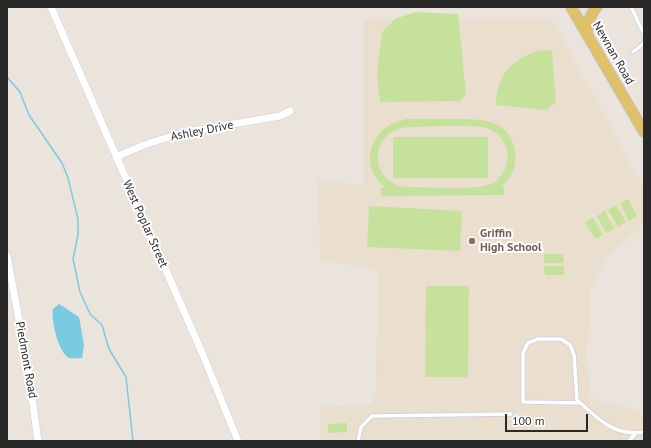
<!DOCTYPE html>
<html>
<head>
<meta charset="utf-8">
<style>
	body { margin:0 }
	#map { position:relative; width:651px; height:448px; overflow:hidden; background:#eae4dc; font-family:"PT Sans",sans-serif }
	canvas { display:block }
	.frame { position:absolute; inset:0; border:8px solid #292929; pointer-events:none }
	.scale { position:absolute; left:505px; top:414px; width:83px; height:18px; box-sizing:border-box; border:2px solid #292929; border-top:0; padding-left:5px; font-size:12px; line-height:14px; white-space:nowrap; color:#292929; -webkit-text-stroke:3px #fff; paint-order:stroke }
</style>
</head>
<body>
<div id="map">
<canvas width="651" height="448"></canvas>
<div class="frame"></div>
<div class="scale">100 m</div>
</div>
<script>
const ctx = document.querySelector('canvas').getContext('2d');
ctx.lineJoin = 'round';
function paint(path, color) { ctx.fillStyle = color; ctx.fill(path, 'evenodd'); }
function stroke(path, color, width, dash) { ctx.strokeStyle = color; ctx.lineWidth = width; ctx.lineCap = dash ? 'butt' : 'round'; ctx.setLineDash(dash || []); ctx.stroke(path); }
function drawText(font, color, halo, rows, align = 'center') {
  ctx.font = font + ' "PT Sans",sans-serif'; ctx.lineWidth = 4; ctx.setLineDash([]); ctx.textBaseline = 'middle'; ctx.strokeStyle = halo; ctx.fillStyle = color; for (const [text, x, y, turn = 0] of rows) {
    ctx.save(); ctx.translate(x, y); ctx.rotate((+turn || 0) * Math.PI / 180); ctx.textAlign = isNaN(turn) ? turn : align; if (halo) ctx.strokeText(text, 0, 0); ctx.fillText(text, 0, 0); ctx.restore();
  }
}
paint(new Path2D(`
	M 364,19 L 552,19 L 644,188 L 644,226 L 607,256 L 591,289 L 587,355 L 591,398 L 644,412 L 644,441 L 320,441 L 320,407 L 370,404 L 376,394 L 378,270 L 320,260 L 318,180 L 364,185 Z`), '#eadfce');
paint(new Path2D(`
	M 415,12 L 458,14 L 466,94 L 460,101 L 380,102 L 377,73 L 382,32 L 395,19 Z
	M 539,50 L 552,51 L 556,102 L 547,110 L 496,105 C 497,74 511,60 539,50 Z
	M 407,119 C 421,119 436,119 450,119 C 477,119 510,117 515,151 C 517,165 512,178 501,187 L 504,187 L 504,195 L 381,196 L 381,188 L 385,187 C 356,164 372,124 407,119 ZM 407,127 C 425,127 475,123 489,129 C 499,133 506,142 507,152 C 510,165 502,179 490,184 C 476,191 426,187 408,187 C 368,184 368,131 407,127 Z
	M 393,137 L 488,137 L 488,178 L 393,178 Z
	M 628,199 L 637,216 L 629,221 L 620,204 Z
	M 616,205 L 626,222 L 618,227 L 608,210 Z
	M 369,206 L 462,211 L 460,251 L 367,247 Z
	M 605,211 L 614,229 L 606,233 L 597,216 Z
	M 593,218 L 603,235 L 595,239 L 585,222 Z
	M 544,254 L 563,254 L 564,263 L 544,263 Z
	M 544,266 L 564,266 L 564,275 L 545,275 Z
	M 426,286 L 469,286 L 468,377 L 425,377 Z
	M 347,423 L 347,432 L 328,433 L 328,424 Z`), '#c6e19b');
paint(new Path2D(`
	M 59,304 L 79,317 L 84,345 L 82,358 C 78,358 73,359 69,358 C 58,352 51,320 53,309 Z`), '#7acae1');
stroke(new Path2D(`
	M 7,77 L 20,92 L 29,115 L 62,163 L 68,178 L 78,219 L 78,235 L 73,259 L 80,292 L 90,314 L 102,325 L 109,349 L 126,377 L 133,441`), '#7acae1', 1.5);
const service = new Path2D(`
	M 631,7 L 644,34
	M 633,52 L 644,43
	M 581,403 L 523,402 L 523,353 L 528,343 L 538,339 L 561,339 L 570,345 L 574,355 L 577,400 C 598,418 613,437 644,432
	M 358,441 L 361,427 L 372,416 L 511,414
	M 629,441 L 636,433`);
const minor = new Path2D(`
	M 51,7 L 203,355 L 238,441
	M 116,157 L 144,145 L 181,133 L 280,116 L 290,111
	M 7,256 L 27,362 L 38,441`);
const primary = new Path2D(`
	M 571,7 L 644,132
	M 587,35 C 588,24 589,15 597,7`);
stroke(service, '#cbced9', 5);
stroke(minor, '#cbced9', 8);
stroke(primary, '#c3c3c3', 12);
stroke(service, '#fff', 3.5);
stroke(minor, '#fff', 7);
stroke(primary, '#e1c06a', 10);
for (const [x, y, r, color] of [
	[472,241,4,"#8d6e63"]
]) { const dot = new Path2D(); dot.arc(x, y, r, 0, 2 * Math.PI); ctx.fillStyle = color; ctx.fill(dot); stroke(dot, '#fff', 1.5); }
drawText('12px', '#292929', '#fff', [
	["Newnan Road",613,53,60],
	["Ashley Drive",202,131,-11],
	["West Poplar Street",145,224,66],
	["Piedmont Road",26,360,80]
]);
drawText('bold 12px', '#785e54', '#fff', [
	["Griffin",480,234],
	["High School",480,248]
], 'left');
</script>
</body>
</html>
